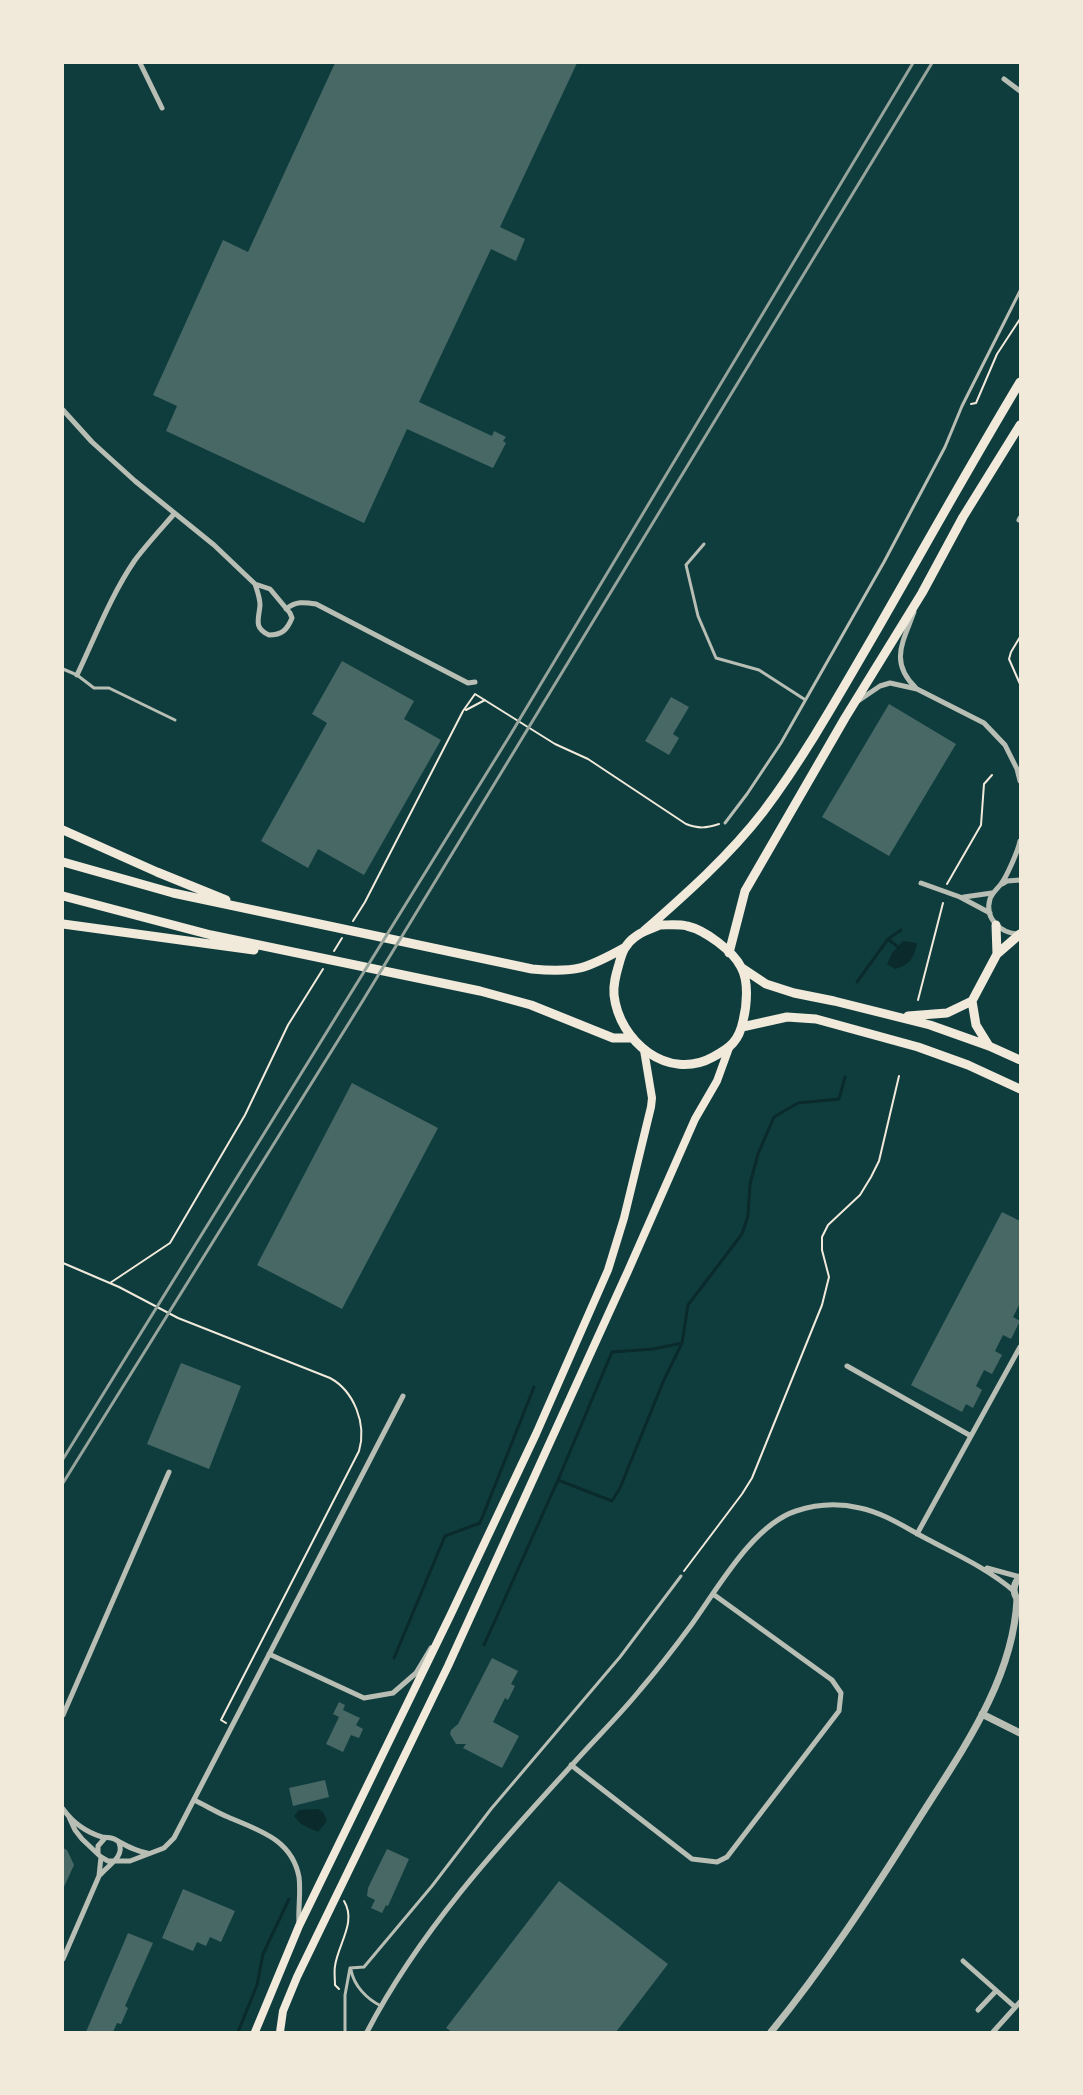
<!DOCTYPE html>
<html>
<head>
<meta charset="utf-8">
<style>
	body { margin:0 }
	#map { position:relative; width:1083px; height:2095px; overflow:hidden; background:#0f3d3e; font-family:"Playfair Display",serif }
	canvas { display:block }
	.frame { position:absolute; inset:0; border:64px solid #f1e9da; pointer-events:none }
</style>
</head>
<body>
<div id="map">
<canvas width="1083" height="2095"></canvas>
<div class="frame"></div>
</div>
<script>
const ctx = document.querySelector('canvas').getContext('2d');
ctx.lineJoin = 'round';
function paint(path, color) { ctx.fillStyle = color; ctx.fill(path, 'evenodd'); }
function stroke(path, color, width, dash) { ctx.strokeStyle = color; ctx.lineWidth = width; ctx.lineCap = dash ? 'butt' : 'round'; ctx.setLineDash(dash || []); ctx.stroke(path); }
paint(new Path2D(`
	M 903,941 L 917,943 C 914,958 910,965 895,969 L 887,964 L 892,953 Z
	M 318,1809 L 323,1812 L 327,1821 L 318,1832 L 301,1824 L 294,1816 L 299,1810 Z`), '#0a2a2b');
stroke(new Path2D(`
	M 888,939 L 898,947
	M 857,982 L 888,939 L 901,930
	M 558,1480 L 612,1501 L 620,1488 L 663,1382 L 682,1343 L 688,1305 L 742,1234 L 748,1216 L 750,1184 L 758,1154 L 774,1117 L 798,1103 L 839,1099 L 845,1077
	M 484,1645 L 558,1480 L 612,1352 L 653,1349 L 682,1343
	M 394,1658 L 445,1536 L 480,1523 L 534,1387
	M 238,2032 L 257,1985 L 263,1954 L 289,1899`), '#0a2a2b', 3);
paint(new Path2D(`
	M 335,63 L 577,63 L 500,227 L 525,239 L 516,261 L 491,249 L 419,402 L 492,436 L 494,431 L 506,437 L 503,441 L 506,443 L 493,468 L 407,429 L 364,523 L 166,431 L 177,406 L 153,395 L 223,240 L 248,252 Z
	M 342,661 L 414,701 L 404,719 L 441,740 L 364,875 L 318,849 L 308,868 L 261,841 L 327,723 L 312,714 Z
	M 671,697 L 689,707 L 673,734 L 679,738 L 669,755 L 645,741 Z
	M 889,704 L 956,744 L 889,856 L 822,817 Z
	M 352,1083 L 438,1128 L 342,1309 L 257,1265 Z
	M 1002,1212 L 1020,1221 L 1020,1303 L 1013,1317 L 1020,1321 L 1011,1339 L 1003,1335 L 995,1351 L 1002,1355 L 992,1374 L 984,1370 L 976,1386 L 982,1390 L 973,1408 L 966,1404 L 962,1412 L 911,1385 Z
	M 181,1363 L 241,1386 L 209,1469 L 147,1444 Z
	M 492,1658 L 518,1671 L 511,1684 L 515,1686 L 508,1700 L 505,1698 L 493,1722 L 519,1736 L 502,1768 L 463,1748 L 466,1744 L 456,1744 L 450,1734 L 451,1730 L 458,1724 Z
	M 339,1702 L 345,1705 L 343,1710 L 360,1718 L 356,1725 L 363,1729 L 359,1738 L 351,1735 L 343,1752 L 326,1744 L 339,1717 L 333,1714 Z
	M 325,1780 L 329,1797 L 293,1806 L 289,1788 Z
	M 63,1848 L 67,1850 L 74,1865 L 63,1889 Z
	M 387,1849 L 409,1859 L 388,1906 L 386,1905 L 382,1913 L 371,1908 L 375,1900 L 367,1896 L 368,1888 Z
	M 559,1881 L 668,1964 L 616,2032 L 452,2032 L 446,2028 Z
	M 183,1889 L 235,1911 L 221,1942 L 210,1937 L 206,1946 L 197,1942 L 193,1951 L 162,1938 Z
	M 128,1933 L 153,1943 L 125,2006 L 128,2008 L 121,2024 L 117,2023 L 113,2032 L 86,2032 Z`), '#486865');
stroke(new Path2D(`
	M 971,404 L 976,403 L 997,354 L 1020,319
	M 1020,637 L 1011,652 L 1009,659 L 1020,684
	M 466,710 L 485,700
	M 947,884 L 981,825 L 984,784 L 992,775
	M 353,921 L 365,902 L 463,711 L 475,694 L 555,744 L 588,759 L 686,824 C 699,829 706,828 719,824
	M 334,951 L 342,938
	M 918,1000 L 943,903
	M 63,1263 L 119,1287 L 178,1318 L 330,1378 C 354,1391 367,1424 359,1451 L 221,1720 L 226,1723
	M 110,1283 L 170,1243 L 245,1115 L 288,1025 L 323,969
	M 684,1571 L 742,1494 L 752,1478 L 822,1305 L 829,1277 L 822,1250 L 822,1237 L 828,1225 L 860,1195 L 871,1177 L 879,1161 L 899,1076
	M 339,1989 L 335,1985 C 335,1979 334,1972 335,1966 C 338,1944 357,1922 344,1901`), '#f1e9da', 2);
stroke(new Path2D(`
	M 704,544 L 686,565 L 698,616 L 716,658 L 759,670 L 804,699
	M 63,669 L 77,675 L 94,688 L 109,688 L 175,720
	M 725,823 L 747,794 L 781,743 L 884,562 L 945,447 L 962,406 L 1020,291
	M 350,1968 L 364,1967 L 432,1886 L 491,1809 L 620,1657 L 681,1576
	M 351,1970 C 354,1986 367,1999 381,2006
	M 345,2032 L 345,1995 L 350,1968`), '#b8beb3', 3);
stroke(new Path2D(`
	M 140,63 L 162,108
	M 1004,79 L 1020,91
	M 63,410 L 92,442 L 135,481 L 214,545 L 255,584 L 270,589 L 290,613 L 292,618 C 287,630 282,635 269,635 C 253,628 259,619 260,605 C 260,598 257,590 255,584
	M 1019,520 L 1020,518
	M 286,609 C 296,601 304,602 316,604 L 468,683 L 475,682
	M 914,612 C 903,642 889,662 916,688
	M 77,675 C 95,637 111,595 135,560 C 147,544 161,529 174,514
	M 858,701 L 880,686 L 890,683 L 917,689 L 984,723 L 1005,745 L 1017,769 L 1020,781
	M 921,883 L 960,897 L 990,913
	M 1002,884 L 1007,881 L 1020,880
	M 964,897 L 992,893
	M 1018,934 C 1001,933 984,919 990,899 C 992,893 997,889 1001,884 C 1007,876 1018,851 1020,841
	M 847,1366 L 971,1436
	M 917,1534 L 1020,1347
	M 987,1568 L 1020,1577
	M 269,1654 L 364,1698 L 393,1693 L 416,1673 L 431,1648
	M 63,1715 L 169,1472
	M 571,1765 L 692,1859 L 717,1862 L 727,1857 L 839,1711 L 841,1693 L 832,1680 L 713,1594
	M 194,1800 C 205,1805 216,1812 228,1817 C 258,1830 292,1839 299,1877 C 301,1892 298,1909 299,1924
	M 63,1809 C 73,1823 86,1832 102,1837 C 107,1838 112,1837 116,1840 C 127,1846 135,1851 147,1853
	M 69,1817 L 75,1830 L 82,1839 L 101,1857 L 108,1861 L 130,1861 L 164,1848 L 174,1838 L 403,1396
	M 98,1854 L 98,1846 L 105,1838
	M 100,1875 C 108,1865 125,1857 119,1843
	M 63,1959 L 99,1876 L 101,1857
	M 963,1961 L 1015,2007
	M 978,2010 L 996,1991
	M 367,2032 C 419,1932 496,1848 572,1765 C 594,1740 619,1716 640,1690 C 658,1669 675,1647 692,1624 C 718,1588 753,1525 796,1511 C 817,1504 839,1503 860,1508 C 884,1513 906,1528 927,1539 C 957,1555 987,1568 1014,1591
	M 993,2032 L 1020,2002`), '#b8beb3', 5);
stroke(new Path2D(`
	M 1018,1600 C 1012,1592 1013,1584 1020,1577
	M 982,1714 L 1020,1733
	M 771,2032 C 824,1967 870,1897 915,1825 C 958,1756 1013,1683 1017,1599`), '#b8beb3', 7);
stroke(new Path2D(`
	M 255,2032 L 299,1926 L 451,1614 L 536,1434 L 608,1270 L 624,1218 L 651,1107 L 652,1098 L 644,1050
	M 280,2032 L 283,2011 L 297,1977 L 448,1666 L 628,1271 L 695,1119 L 717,1081 L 729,1048`), '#f1e9da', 8);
stroke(new Path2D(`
	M 63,830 L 157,872 L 226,900
	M 63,862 L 173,893 L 532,969 C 576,973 586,969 624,948
	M 63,896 L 211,935 L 480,991 L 531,1005 L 613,1038 L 633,1038
	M 63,924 L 254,950
	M 660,925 C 669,925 679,924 687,926 C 705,930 733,951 741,967 C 749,981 747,1005 743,1021 C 739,1041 730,1048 713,1057 C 668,1082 619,1041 614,995 C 613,984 616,974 619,964 C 622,953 625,944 635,937 C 642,931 651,929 660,925 Z
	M 996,925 L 997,954
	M 644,931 C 686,894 729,856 763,812 C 805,756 839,695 874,635 C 923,550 970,465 1020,382
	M 729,953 L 745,891 L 845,718 L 922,593 L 963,517 L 1020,425
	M 742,968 L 766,984 L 794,993 L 834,1001 L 930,1025 L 989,1046 L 1020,1060
	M 908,1016 L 947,1013 L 972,1001
	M 742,1027 L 787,1017 L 816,1019 L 918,1047 L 968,1065 L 1020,1089
	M 989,1046 L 976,1025 L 972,1001 L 997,954 L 1020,934`), '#f1e9da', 9);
stroke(new Path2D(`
	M 63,1459 L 509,737 L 913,63
	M 63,1483 L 362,1002 L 932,63`), '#97a49c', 3);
</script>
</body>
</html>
